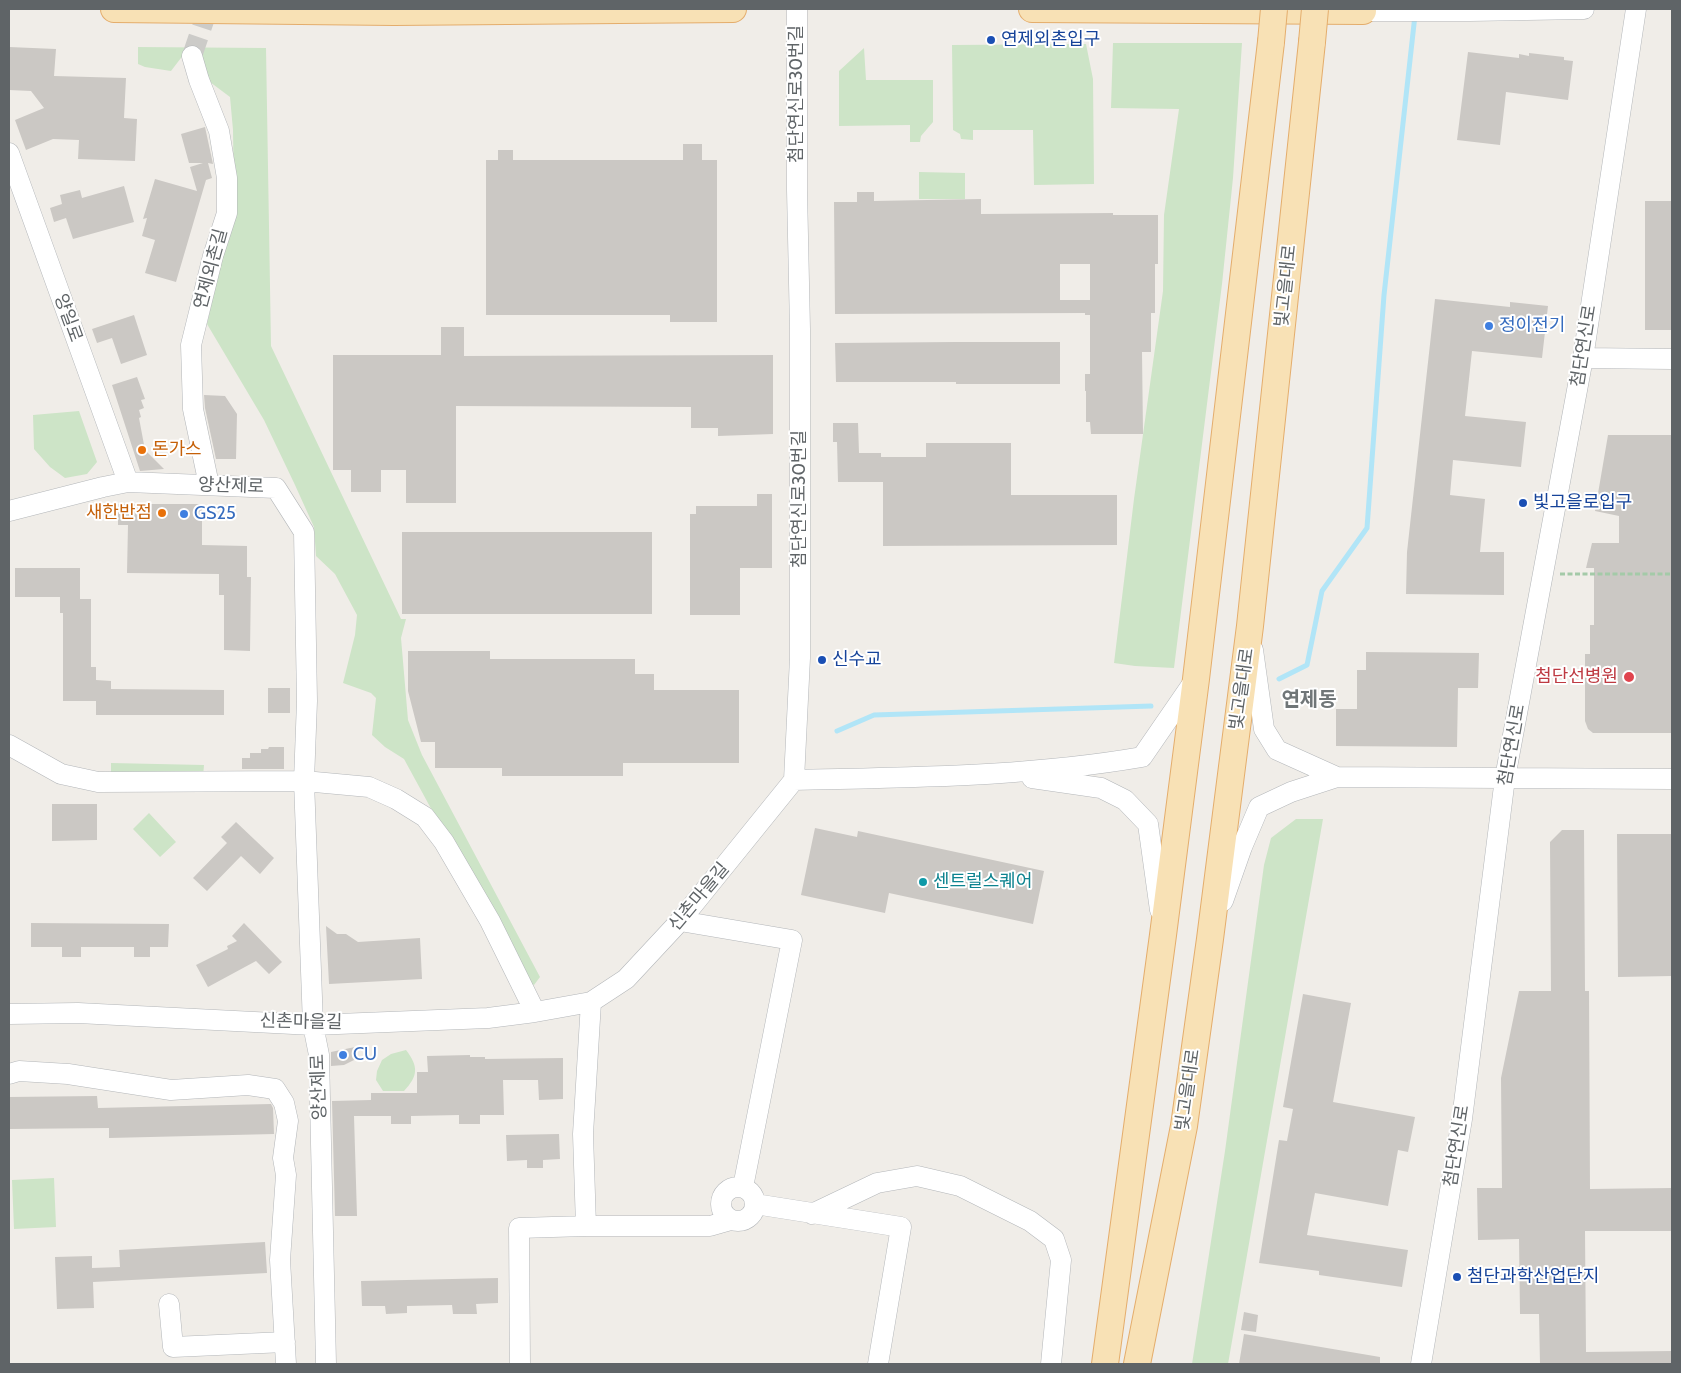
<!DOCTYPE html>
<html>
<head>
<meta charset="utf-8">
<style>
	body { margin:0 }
	#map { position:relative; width:1681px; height:1373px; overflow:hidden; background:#f0ede8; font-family:Cabin,sans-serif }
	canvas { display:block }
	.frame { position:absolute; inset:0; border:10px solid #5f6467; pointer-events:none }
</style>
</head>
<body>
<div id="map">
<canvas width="1681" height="1373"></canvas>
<div class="frame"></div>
</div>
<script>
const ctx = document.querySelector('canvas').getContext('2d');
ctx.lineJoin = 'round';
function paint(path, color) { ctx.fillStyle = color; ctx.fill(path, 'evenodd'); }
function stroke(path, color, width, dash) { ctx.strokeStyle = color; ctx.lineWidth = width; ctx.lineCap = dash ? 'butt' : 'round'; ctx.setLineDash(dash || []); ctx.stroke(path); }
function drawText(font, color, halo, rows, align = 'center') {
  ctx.font = font + ' Cabin,"Noto Sans KR",sans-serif'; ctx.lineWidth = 4; ctx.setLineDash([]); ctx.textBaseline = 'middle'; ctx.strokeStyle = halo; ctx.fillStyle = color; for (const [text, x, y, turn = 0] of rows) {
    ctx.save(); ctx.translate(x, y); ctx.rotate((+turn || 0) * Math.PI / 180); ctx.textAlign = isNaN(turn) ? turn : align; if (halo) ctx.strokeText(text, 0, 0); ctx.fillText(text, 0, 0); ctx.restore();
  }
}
paint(new Path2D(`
	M 1113,43 L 1242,43 L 1233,178 L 1222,284 L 1174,668 L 1135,666 L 1114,663 L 1134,499 L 1163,291 L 1164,215 L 1179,109 L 1111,108 Z
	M 1086,44 L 1093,79 L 1094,184 L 1034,185 L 1033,130 L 973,130 L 973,140 L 961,139 L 960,134 L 953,130 L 952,45 Z
	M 138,47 L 266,48 L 271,346 L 401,619 L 406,619 L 401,638 L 408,720 L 422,755 L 540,977 L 534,985 L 525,981 L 404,759 L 385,747 L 372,735 L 376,698 L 371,693 L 343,683 L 355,635 L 357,615 L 335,574 L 316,556 L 314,527 L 295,485 L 264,420 L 207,324 L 234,201 L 233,130 L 230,97 L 206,79 L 202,69 L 203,55 L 184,54 L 171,71 L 145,67 L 138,64 Z
	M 864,48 L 866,80 L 933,80 L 933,122 L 921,136 L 920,142 L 910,142 L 910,125 L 839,126 L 839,71 Z
	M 919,172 L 965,173 L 965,199 L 919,199 Z
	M 79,411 L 97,462 L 87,474 L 65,478 L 50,467 L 34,449 L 33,415 Z
	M 111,763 L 204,765 L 203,777 L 111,774 Z
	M 149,813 L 176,842 L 160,857 L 133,829 Z
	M 1296,819 L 1323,819 L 1228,1364 L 1192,1364 L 1225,1151 L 1264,865 L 1271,838 Z
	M 406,1050 C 419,1067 418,1076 404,1091 L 383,1091 L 376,1080 L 377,1071 L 382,1060 L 391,1054 Z
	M 54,1178 L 56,1227 L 14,1229 L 12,1180 Z`), '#cde4c7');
stroke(new Path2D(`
	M 1279,679 L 1307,665 L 1322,591 L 1367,528 L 1384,295 L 1415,15
	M 837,731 L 874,715 L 1151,706`), '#b1e5f7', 5);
paint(new Path2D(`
	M 9,47 L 56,49 L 54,76 L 126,78 L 124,118 L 137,119 L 135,161 L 78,159 L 79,140 L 53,139 L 26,150 L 15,120 L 44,108 L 31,91 L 9,90 Z
	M 1468,52 L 1519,58 L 1519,54 L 1529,56 L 1529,53 L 1564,57 L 1564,60 L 1573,61 L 1568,100 L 1506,92 L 1500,145 L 1457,140 Z
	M 205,127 L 213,164 L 208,163 L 212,178 L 206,180 L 176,282 L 145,273 L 155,240 L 142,236 L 147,218 L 143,219 L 155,179 L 197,191 L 190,167 L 203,163 L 189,163 L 181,134 Z
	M 683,144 L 702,144 L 702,160 L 717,160 L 717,322 L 670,322 L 670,315 L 486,315 L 486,160 L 498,160 L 498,150 L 513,150 L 513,160 L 683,160 Z
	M 124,186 L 134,222 L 73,239 L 66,218 L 54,222 L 50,208 L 62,204 L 60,195 L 80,190 L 82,198 Z
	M 857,192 L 874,192 L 874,201 L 981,199 L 981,214 L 1113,213 L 1113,215 L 1158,215 L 1158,264 L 1155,264 L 1155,313 L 1151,313 L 1151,352 L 1142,352 L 1143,434 L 1091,434 L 1090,422 L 1086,422 L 1086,391 L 1085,391 L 1085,374 L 1090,374 L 1090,315 L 1085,315 L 1085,313 L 835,314 L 834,202 L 857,202 ZM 1060,264 L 1090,264 L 1090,300 L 1060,300 Z
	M 1645,201 L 1672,201 L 1672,330 L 1645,330 Z
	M 1435,299 L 1510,307 L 1510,302 L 1548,306 L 1542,358 L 1472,351 L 1465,416 L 1526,422 L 1521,467 L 1453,460 L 1450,495 L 1485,499 L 1480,552 L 1504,552 L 1504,595 L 1406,594 L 1407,552 Z
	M 134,315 L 147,355 L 121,364 L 112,338 L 97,343 L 92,329 Z
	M 441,327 L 464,327 L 464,356 L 773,355 L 773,434 L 718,436 L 718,428 L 691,428 L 691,407 L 456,406 L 456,503 L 406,503 L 406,470 L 381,470 L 381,492 L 351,492 L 351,470 L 333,470 L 333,355 L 441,355 Z
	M 955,342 L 1060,342 L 1060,384 L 956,384 L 956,382 L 836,382 L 835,343 Z
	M 137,377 L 145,399 L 141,400 L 144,408 L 139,410 L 141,417 L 139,418 L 145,450 L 164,469 L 140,471 L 112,385 Z
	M 204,395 L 225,396 L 237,414 L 236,459 L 216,459 L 205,408 Z
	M 833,423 L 858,423 L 859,453 L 881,453 L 881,457 L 926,457 L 926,443 L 1011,443 L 1011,495 L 1117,495 L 1117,545 L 883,546 L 883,482 L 838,482 L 837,442 L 833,442 Z
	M 1608,435 L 1672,435 L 1672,733 L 1593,733 L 1588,729 L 1585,721 L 1585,654 L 1590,654 L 1590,625 L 1594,625 L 1594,568 L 1586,568 L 1592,543 L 1619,543 L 1619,516 L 1595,511 Z
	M 757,494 L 772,494 L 772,568 L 740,568 L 740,615 L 690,615 L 690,514 L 696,514 L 696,506 L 757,506 Z
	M 118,504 L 202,504 L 202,545 L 247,546 L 247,577 L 251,577 L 250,651 L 224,650 L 224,595 L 219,595 L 219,574 L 127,573 L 128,525 L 118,525 Z
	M 402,532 L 652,532 L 652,614 L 402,614 Z
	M 15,568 L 80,568 L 80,599 L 91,599 L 91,667 L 96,667 L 96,680 L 111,681 L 111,689 L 224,690 L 224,715 L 96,715 L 96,701 L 63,701 L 63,613 L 60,613 L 60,597 L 15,597 Z
	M 408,651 L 490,651 L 490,659 L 635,659 L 635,674 L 654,674 L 654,690 L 739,690 L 739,763 L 623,763 L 623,776 L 502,776 L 502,768 L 435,768 L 435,742 L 421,742 L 408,691 Z
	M 1366,652 L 1479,653 L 1478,688 L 1458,688 L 1457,747 L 1336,746 L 1336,709 L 1357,709 L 1357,670 L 1366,670 Z
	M 268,688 L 290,688 L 290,713 L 268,713 Z
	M 269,747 L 284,747 L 284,769 L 242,769 L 242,758 L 250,758 L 250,753 L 261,753 L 261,749 L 268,749 Z
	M 52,804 L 97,804 L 97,840 L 52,841 Z
	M 236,822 L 274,858 L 260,874 L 241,856 L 207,891 L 193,878 L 227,843 L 221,837 Z
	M 815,828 L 857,837 L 858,831 L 1044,871 L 1033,924 L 889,893 L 885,913 L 801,895 Z
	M 1562,830 L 1584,830 L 1585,991 L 1589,991 L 1590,1189 L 1672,1188 L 1672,1231 L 1585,1231 L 1586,1352 L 1672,1351 L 1672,1364 L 1540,1364 L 1539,1314 L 1520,1314 L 1519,1239 L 1478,1240 L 1477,1188 L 1502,1188 L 1501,1078 L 1519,991 L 1551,991 L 1550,842 Z
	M 1617,834 L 1672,834 L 1672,976 L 1618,977 Z
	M 31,923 L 169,924 L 168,947 L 150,947 L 150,957 L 134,957 L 134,947 L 81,947 L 81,957 L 62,957 L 62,947 L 31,947 Z
	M 244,923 L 282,962 L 269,974 L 256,961 L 208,987 L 196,965 L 228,949 L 227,946 L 237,941 L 232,936 Z
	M 326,926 L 337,934 L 346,934 L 358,942 L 420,938 L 422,979 L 329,984 Z
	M 1303,994 L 1351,1003 L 1333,1102 L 1415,1117 L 1408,1152 L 1398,1150 L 1388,1206 L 1315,1193 L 1307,1235 L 1408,1250 L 1402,1287 L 1319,1275 L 1319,1271 L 1259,1263 L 1279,1140 L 1287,1141 L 1293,1109 L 1283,1107 Z
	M 355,1047 L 356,1059 L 344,1065 L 331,1066 L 331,1052 Z
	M 470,1055 L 470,1057 L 485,1057 L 485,1059 L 563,1058 L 563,1099 L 539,1100 L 538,1080 L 503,1080 L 504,1115 L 480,1115 L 480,1124 L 459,1124 L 459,1115 L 411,1116 L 411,1124 L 391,1124 L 391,1116 L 354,1116 L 357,1216 L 335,1216 L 332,1101 L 371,1100 L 371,1093 L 417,1093 L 417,1072 L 428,1072 L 427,1056 Z
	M 97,1096 L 98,1108 L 271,1104 L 273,1108 L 274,1134 L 109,1138 L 109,1128 L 9,1129 L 9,1097 Z
	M 559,1134 L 560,1159 L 543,1160 L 543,1168 L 527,1168 L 527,1160 L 507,1161 L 506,1135 Z
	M 265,1242 L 267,1273 L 93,1282 L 94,1308 L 57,1309 L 55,1257 L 92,1256 L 92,1268 L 120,1267 L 119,1250 Z
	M 498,1278 L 498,1303 L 476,1304 L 477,1314 L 453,1314 L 452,1305 L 407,1306 L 407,1313 L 386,1314 L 385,1306 L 362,1306 L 361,1281 Z
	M 1244,1312 L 1258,1315 L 1256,1332 L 1241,1330 Z
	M 1244,1334 L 1380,1357 L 1380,1364 L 1239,1364 Z`), '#cbc8c4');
stroke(new Path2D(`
	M 192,56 L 208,9`), '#cccbc8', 20, [20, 10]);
const minor = new Path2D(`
	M 797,9 L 797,190 L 800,329 L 800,658 L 794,780 C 911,777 1026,777 1142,757 L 1195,680
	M 1363,11 L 1470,11 L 1584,9
	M 192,56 L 199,80 L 219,131 L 227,178 L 227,213 L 213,256 L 191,345 L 193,409 L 209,485
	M 9,153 L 128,482
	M 1583,358 L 1672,359
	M 9,511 L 103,487 L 128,482 L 276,488 L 304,532 L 307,701 L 304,781 L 313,1025 L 319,1055 L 326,1364
	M 1253,650 L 1264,729 L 1277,750 L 1337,777
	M 9,745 L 61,774 L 98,782 L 304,781 L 369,787 L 396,799 L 425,817 L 444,842 L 490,921 L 535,1012
	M 1032,778 L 1101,788 L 1125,800 L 1148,824 L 1160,910
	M 1223,901 L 1242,847 L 1259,807 L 1291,792 L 1337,777 L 1672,779
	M 680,921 L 792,940 L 743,1187
	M 9,1014 L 78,1013 L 313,1025 L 488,1018 L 535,1012 L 591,1002 L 626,979 L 680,921 L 794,780
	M 9,1074 L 19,1071 L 68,1074 L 171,1090 L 248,1085 L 275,1089 L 284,1103 L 288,1121 L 283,1158 L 286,1175 L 280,1260 L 286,1364
	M721 1204a17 17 0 1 1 34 0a17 17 0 1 1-34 0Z
	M 755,1204 L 901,1227 L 878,1364
	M 812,1214 L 877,1183 L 917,1176 L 960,1186 L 1030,1221 L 1054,1239 L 1061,1260 L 1051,1364
	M 586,1226 L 583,1134 L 591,1002
	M 169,1304 L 173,1347 L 285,1342
	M 520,1364 L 519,1228 L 586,1226 L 710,1226 L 731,1220
	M 1421,1364 L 1462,1119 L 1505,778 L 1583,358 L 1636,9`);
const major = new Path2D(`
	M 114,9 L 394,12 L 733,9
	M 1032,9 L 1363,11
	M 1105,1364 L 1163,935 L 1196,679 L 1271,42
	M 1137,1364 L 1184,1126 L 1210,939 L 1250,626 L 1312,42`);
stroke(minor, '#b3b6b9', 21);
stroke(major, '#e4ad6c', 28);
stroke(new Path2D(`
	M 1560,574 L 1672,574`), '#a4caa8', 3, [5, 2.5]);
stroke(minor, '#fff', 20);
stroke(major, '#f8e1b5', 26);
const majorBridge = new Path2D(`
	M 1271,42 L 1274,9
	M 1312,42 L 1315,9`);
stroke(majorBridge, '#e4ad6c', 28, []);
stroke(majorBridge, '#f8e1b5', 26);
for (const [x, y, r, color] of [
	[991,40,5,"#1a4fb4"],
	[1489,326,5,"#3f7fe0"],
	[142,450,5,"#e8710a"],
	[1523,503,5,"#1a4fb4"],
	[162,513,5,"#e8710a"],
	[184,514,5,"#3f7fe0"],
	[822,660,5,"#1a4fb4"],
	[1629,677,6,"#e0444e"],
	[923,882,5,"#0f9aa8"],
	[343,1055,5,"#3f7fe0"],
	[1457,1277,5,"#1a4fb4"]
]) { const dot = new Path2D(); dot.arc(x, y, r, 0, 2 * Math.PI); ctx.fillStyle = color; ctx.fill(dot); stroke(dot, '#fff', 2); }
drawText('18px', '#164399', '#fff', [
	["연제외촌입구",1001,40],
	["빛고을로입구",1533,503],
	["신수교",832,660],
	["첨단과학산업단지",1467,1277]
], 'left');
drawText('18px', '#5f6467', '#fff', [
	["첨단연신로30번길",797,94,-90],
	["연제외촌길",211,269,-75],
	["빛고을대로",1286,286,-84],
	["양일로",68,318,70],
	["첨단연신로",1584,346,-81],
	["양산제로",231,486,2],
	["첨단연신로30번길",800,499,-90],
	["빛고을대로",1242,689,-82],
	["첨단연신로",1512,745,-80],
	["신촌마을길",699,897,-50],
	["신촌마을길",301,1022,1],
	["양산제로",319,1087,-92],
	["빛고을대로",1188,1090,-82],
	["첨단연신로",1457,1146,-81]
]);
drawText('18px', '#366cbe', '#fff', [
	["정이전기",1499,326],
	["GS25",194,514],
	["CU",353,1055]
], 'left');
drawText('18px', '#c56008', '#fff', [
	["돈가스",152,450],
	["새한반점",152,513,"right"]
], 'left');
drawText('18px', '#be3a42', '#fff', [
	["첨단선병원",1618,677]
], 'right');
drawText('18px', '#0d838f', '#fff', [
	["센트럴스퀘어",933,882]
], 'left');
drawText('bold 20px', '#707678', '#fff', [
	["연제동",1309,700]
]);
</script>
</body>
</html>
